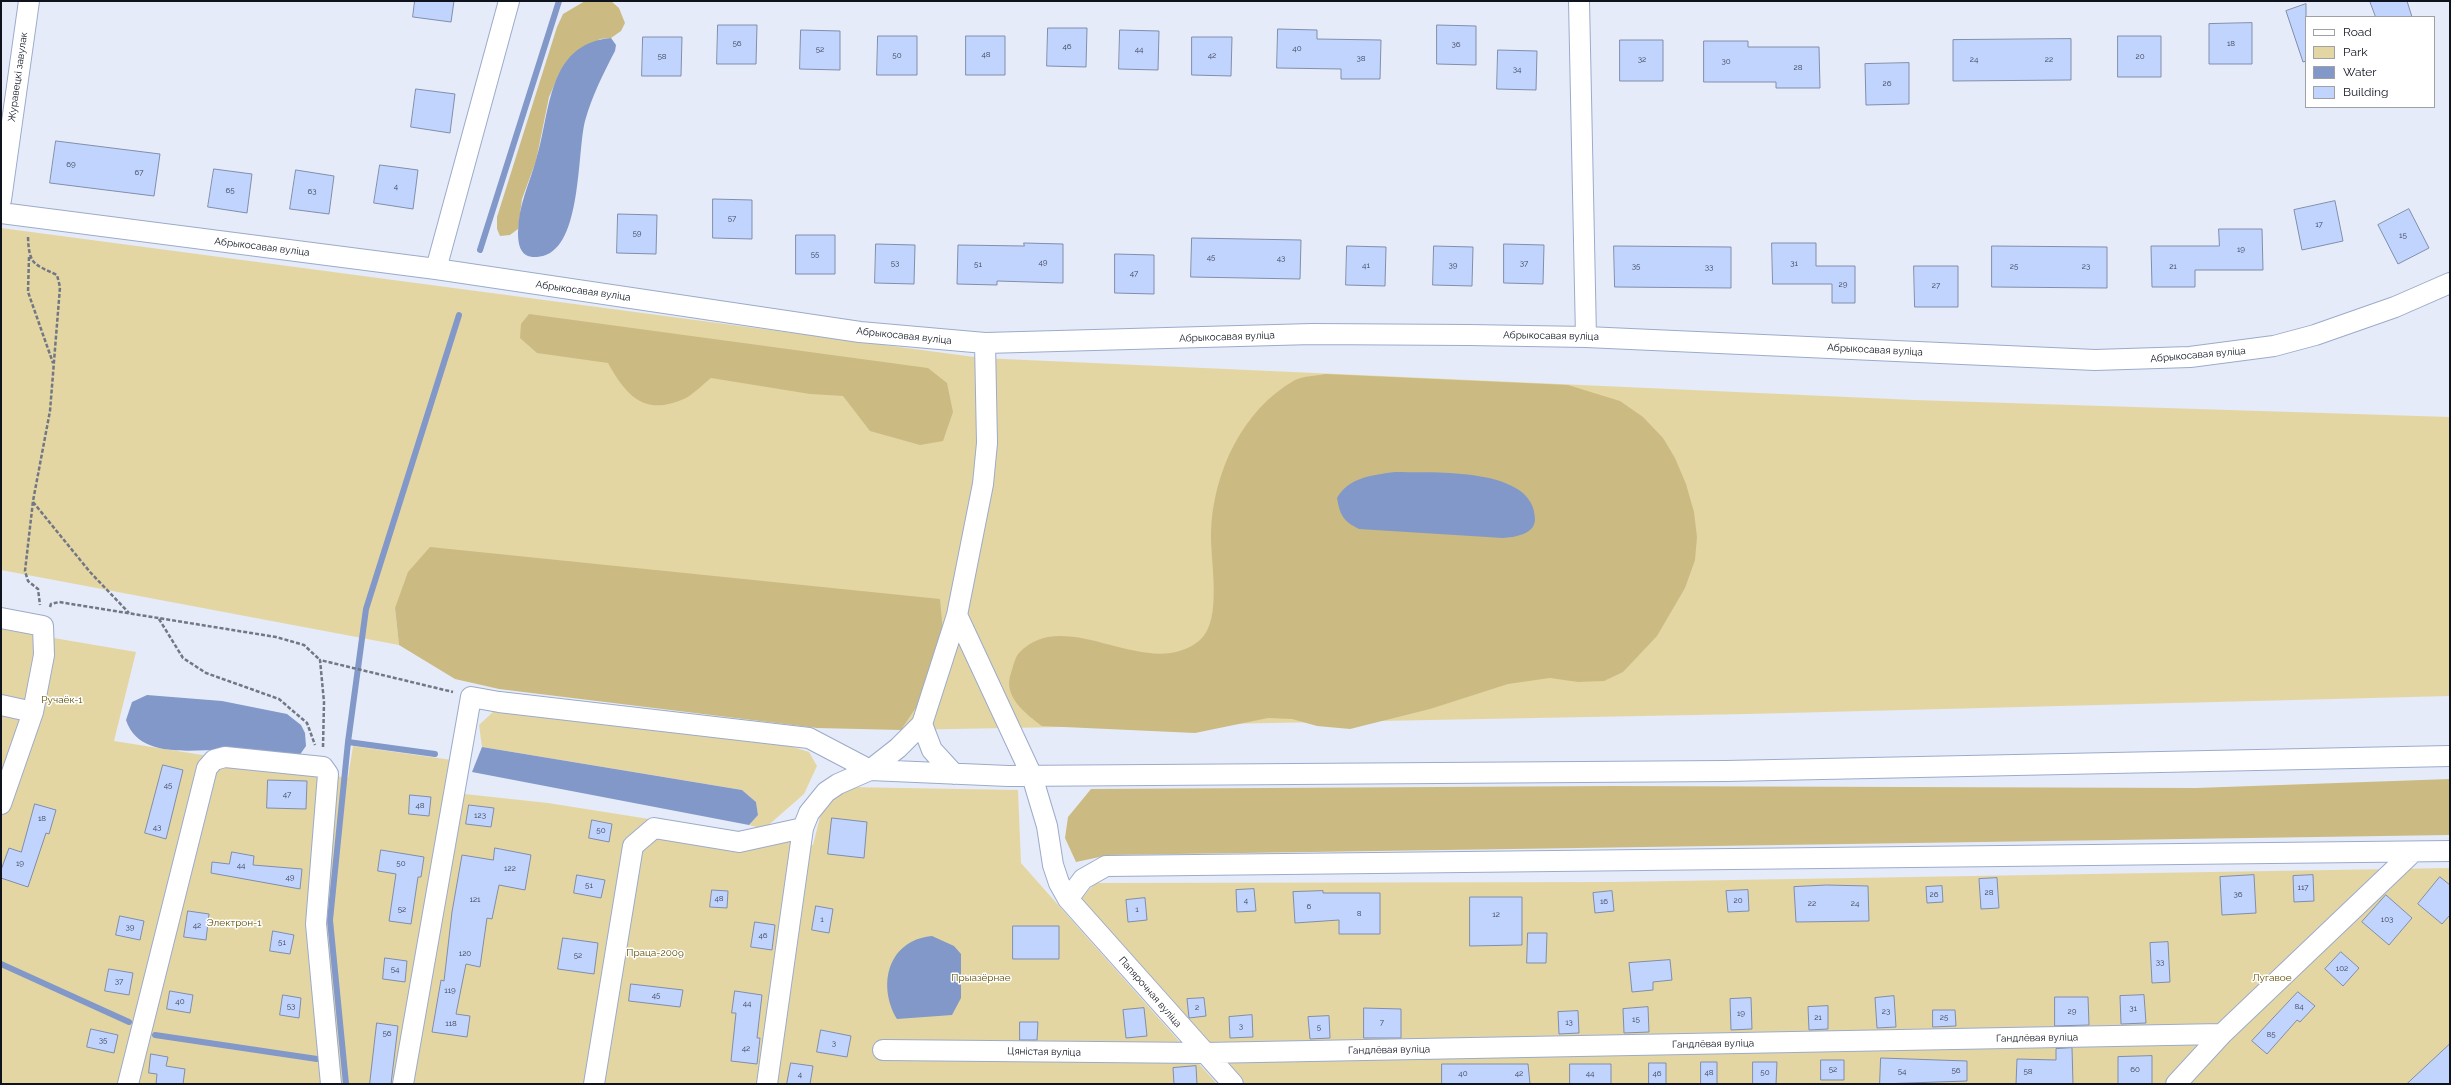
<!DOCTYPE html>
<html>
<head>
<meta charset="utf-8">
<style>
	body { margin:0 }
	#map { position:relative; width:2451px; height:1085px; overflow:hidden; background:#e5ebf9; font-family:Raleway,sans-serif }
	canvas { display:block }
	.frame { position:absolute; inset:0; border:2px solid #0e131e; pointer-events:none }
	.legend { position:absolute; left:2305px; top:16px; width:130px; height:92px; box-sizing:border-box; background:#fff; border:1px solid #9fa1a5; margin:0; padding:5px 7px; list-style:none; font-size:12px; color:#0e131e }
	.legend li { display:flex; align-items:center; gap:8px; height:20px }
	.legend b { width:20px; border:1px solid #9fa1a5 }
</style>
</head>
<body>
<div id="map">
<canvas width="2451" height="1085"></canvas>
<div class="frame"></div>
<ul class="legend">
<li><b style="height:5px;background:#fff"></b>Road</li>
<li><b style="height:11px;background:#e4d6a3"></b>Park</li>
<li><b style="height:11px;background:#8198c9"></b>Water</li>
<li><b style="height:11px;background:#c1d4fe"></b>Building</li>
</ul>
</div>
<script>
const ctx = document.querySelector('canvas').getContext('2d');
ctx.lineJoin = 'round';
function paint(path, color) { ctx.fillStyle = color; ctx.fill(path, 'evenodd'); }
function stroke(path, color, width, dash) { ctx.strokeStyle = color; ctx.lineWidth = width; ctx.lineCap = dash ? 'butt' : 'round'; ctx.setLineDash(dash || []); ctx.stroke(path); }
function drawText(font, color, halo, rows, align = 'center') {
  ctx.font = font + ' Raleway,sans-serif'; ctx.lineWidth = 3; ctx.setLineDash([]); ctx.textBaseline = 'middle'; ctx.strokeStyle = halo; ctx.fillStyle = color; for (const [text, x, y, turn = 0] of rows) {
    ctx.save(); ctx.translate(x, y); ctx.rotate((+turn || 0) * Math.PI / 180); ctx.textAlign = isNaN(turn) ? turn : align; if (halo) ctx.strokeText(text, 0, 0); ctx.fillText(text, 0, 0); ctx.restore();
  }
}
paint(new Path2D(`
	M 1,228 L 982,358 L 1914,400 L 2450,417 L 2450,696 L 1748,714 L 901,730 L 922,699 L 395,608 L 399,645 L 1,570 Z
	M 1,629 L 136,652 L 114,741 L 348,778 L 353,746 L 452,760 L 446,792 L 548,803 L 813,845 L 822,809 L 847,787 L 1018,790 L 1021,863 L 1217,1084 L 1,1084 Z
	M 495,710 L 780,743 L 809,752 L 817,766 L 804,794 L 764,829 L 749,825 L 758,815 L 756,802 L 742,790 L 482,747 L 479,725 Z
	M 2450,868 L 2450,1084 L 1243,1084 L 1077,904 L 1095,883 L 1613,882 Z`), '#e4d6a3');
paint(new Path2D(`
	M 585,1 L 611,1 L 619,8 L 625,23 L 621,31 L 611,38 L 600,39 L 567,61 L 559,74 L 549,97 L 536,161 L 522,199 L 518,229 L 510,235 L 500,236 L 497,229 L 497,217 L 557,27 L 563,14 Z
	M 529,314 L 928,368 L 947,383 L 953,412 L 943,441 L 920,445 L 870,431 L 843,396 L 810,394 L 711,378 C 703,384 695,393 686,398 C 645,417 627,397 608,363 L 537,353 L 520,338 L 521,324 Z
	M 1325,374 L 1568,385 L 1620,401 L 1643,417 L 1663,438 L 1675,458 L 1686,484 L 1694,512 L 1697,537 L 1695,560 L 1685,588 L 1657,636 L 1623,672 L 1604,681 L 1578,682 L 1550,678 L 1508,684 L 1430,709 L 1350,729 L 1317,726 L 1292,719 L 1268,718 L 1195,733 L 1042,726 C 1026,714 1002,696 1011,673 C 1013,667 1015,657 1019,653 C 1066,603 1148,684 1200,640 C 1223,620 1210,561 1211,532 C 1213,473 1242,410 1295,380 C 1303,376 1316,376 1325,374 Z
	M 430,547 L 940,599 L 943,632 L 922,699 L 901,730 L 817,728 L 499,689 L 455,679 L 399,645 L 395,608 L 408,572 Z
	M 2450,779 L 2450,835 L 1109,855 L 1076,862 L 1065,838 L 1068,817 L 1091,789 L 1614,786 L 2196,788 Z`), '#cbbb82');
paint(new Path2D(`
	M 611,38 L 616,45 L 615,51 C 603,74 592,96 585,121 C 577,152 582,246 543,256 C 538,257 531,258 526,255 C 519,251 518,240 518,233 C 518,206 529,185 536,160 C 551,113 546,44 611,38 Z
	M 1395,472 C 1432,473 1536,466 1535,520 C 1534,535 1514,537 1503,538 L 1359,529 C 1343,521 1340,515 1337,498 C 1349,477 1373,475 1395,472 Z
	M 147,695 L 222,701 L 287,714 L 301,725 L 305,733 L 306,746 L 299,756 C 275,754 250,751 226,750 C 193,749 139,760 126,720 L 132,702 Z
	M 482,747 L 742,790 L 756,802 L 758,815 L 749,825 L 472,772 Z
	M 932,936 L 954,946 L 961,954 L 961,998 L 952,1015 L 897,1019 C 877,985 888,940 932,936 Z`), '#8198c9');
stroke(new Path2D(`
	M 480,250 L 559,1
	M 348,742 L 435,754
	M 1,964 L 129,1022
	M 155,1035 L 317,1059
	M 346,1084 L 330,920 L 348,742 L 366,609 L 459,315`), '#8198c9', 6);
const building = new Path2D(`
	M 415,1 L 454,1 L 451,22 L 413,17 Z
	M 2370,1 L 2407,1 L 2412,17 L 2376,17 Z
	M 2306,4 L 2306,61 L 2303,62 L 2286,11 Z
	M 2252,23 L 2252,64 L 2209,64 L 2209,24 Z
	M 718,25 L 757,25 L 756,64 L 717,64 Z
	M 1437,25 L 1476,26 L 1476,65 L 1437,64 Z
	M 1048,28 L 1087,28 L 1086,67 L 1047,66 Z
	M 1278,29 L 1317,30 L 1317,39 L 1381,40 L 1380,79 L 1341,79 L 1341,69 L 1277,68 Z
	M 801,30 L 840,31 L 840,70 L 800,69 Z
	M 1120,30 L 1159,31 L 1158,70 L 1119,69 Z
	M 878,36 L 917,36 L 917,75 L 877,75 Z
	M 966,36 L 1005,36 L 1005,75 L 966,75 Z
	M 2118,36 L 2161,36 L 2161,77 L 2118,77 Z
	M 643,37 L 682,37 L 681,76 L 642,76 Z
	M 1192,37 L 1232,37 L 1231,76 L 1192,75 Z
	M 2071,39 L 2071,80 L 1953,81 L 1953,40 Z
	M 1620,40 L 1663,40 L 1663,81 L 1620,81 Z
	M 1704,41 L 1748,41 L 1748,47 L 1819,47 L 1820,88 L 1776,88 L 1776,82 L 1704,82 Z
	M 1498,50 L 1537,51 L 1536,90 L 1497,89 Z
	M 1909,63 L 1909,104 L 1866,105 L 1865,64 Z
	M 416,89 L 455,94 L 450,133 L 411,127 Z
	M 56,141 L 160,154 L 154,196 L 50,183 Z
	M 380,165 L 418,170 L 413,209 L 374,203 Z
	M 214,169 L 252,174 L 247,213 L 208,207 Z
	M 296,170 L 334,176 L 329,214 L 290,209 Z
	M 713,199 L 752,200 L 752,239 L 713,238 Z
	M 2335,201 L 2343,241 L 2302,250 L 2294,210 Z
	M 2409,209 L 2429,248 L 2398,264 L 2378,225 Z
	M 618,214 L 657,215 L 656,254 L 617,253 Z
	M 2219,229 L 2262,229 L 2263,270 L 2195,270 L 2195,287 L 2152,287 L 2151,246 L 2219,246 Z
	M 796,235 L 835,235 L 835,274 L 796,274 Z
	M 1192,238 L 1301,240 L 1300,279 L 1191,277 Z
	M 1024,243 L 1063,244 L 1063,283 L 997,281 L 997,285 L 957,284 L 958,245 L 1024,246 Z
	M 1772,243 L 1816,243 L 1816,266 L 1855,266 L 1855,303 L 1832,303 L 1832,284 L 1773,284 Z
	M 876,244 L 915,245 L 914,284 L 875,283 Z
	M 1504,244 L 1544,245 L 1543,284 L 1504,283 Z
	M 1347,246 L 1386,247 L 1385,286 L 1346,285 Z
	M 1434,246 L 1473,247 L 1472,286 L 1433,285 Z
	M 1614,246 L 1731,247 L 1731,288 L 1615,287 Z
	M 1992,246 L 2107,247 L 2107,288 L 1992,287 Z
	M 1115,254 L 1154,255 L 1154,294 L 1115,293 Z
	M 1914,266 L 1958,266 L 1958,307 L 1915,307 Z
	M 163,765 L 183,770 L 166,839 L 145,833 Z
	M 268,780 L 307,781 L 306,809 L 267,808 Z
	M 410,795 L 431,797 L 429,816 L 409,814 Z
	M 35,804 L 56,810 L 49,834 L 46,833 L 28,887 L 1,878 L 1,870 L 9,848 L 21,852 Z
	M 469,805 L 494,808 L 491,827 L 466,824 Z
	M 832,818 L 867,822 L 864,858 L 828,854 Z
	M 592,820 L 612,824 L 609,842 L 589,838 Z
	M 495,848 L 531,855 L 525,890 L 499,885 L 492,919 L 487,918 L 480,967 L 466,964 L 456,1014 L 470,1016 L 467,1037 L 432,1032 L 441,980 L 444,981 L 452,912 L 462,855 L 493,860 Z
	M 381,850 L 424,857 L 421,877 L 418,877 L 411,924 L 389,921 L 396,874 L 378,871 Z
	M 232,852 L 254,856 L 253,865 L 302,869 L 300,889 L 211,873 L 212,862 L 229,864 Z
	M 577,875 L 605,880 L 601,898 L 574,893 Z
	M 2254,875 L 2256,913 L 2222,915 L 2220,877 Z
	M 2313,875 L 2314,901 L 2294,902 L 2293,876 Z
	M 2440,877 L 2450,885 L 2450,915 L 2442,924 L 2418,904 Z
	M 1997,878 L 1999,908 L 1981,909 L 1979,879 Z
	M 1827,885 L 1868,886 L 1869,921 L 1796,922 L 1794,887 Z
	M 1942,886 L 1943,902 L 1927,903 L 1926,887 Z
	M 1254,889 L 1256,911 L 1237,912 L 1236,890 Z
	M 712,890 L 728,891 L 727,908 L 710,907 Z
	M 1748,890 L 1749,911 L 1728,912 L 1726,891 Z
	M 1323,891 L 1323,893 L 1380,893 L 1380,934 L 1339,934 L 1339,920 L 1295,923 L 1293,892 Z
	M 1612,891 L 1614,911 L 1595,913 L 1593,893 Z
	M 2386,895 L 2412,918 L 2389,945 L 2362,922 Z
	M 1470,897 L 1522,897 L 1522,945 L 1470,946 Z
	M 1145,898 L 1147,920 L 1128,922 L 1126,900 Z
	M 816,906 L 833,909 L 829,933 L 812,930 Z
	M 188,911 L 209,914 L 206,940 L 184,937 Z
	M 120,916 L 144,921 L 140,940 L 116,935 Z
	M 755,922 L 775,925 L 772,950 L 751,947 Z
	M 1013,926 L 1059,926 L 1059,959 L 1013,959 Z
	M 273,931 L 294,935 L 290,954 L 270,951 Z
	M 1528,933 L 1547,933 L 1546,963 L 1527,963 Z
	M 563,938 L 598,943 L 594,974 L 558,969 Z
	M 2168,942 L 2170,982 L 2152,983 L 2150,943 Z
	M 2341,952 L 2359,968 L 2343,986 L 2325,969 Z
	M 385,958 L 407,961 L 405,982 L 383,979 Z
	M 1670,960 L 1672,980 L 1653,982 L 1653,990 L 1632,992 L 1629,963 Z
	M 109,969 L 133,973 L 129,995 L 105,991 Z
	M 631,984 L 683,990 L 680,1007 L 629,1001 Z
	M 170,991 L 193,995 L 190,1013 L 167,1009 Z
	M 735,991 L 762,995 L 757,1038 L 760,1038 L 757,1064 L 731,1061 L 736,1013 L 732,1013 Z
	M 2298,992 L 2315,1006 L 2300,1022 L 2297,1020 L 2267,1054 L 2252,1041 Z
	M 283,995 L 301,998 L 299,1018 L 280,1015 Z
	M 2144,995 L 2146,1023 L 2121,1024 L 2120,996 Z
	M 1894,996 L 1896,1027 L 1877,1028 L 1875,998 Z
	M 2055,997 L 2088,997 L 2089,1025 L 2055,1026 Z
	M 1204,998 L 1206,1016 L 1189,1018 L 1187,999 Z
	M 1751,998 L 1752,1029 L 1731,1030 L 1730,999 Z
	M 1828,1006 L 1828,1029 L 1809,1030 L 1808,1007 Z
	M 1648,1007 L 1649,1032 L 1624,1033 L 1623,1009 Z
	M 1144,1008 L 1147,1036 L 1126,1038 L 1123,1010 Z
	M 1364,1008 L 1401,1009 L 1401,1038 L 1364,1038 Z
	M 1933,1010 L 1955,1010 L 1956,1026 L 1933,1027 Z
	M 1578,1011 L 1579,1033 L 1559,1034 L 1558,1012 Z
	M 1252,1015 L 1253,1037 L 1230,1038 L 1229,1017 Z
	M 1329,1016 L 1330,1038 L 1310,1039 L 1308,1017 Z
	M 1020,1022 L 1038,1022 L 1037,1040 L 1020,1040 Z
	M 377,1023 L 398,1026 L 391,1084 L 370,1084 Z
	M 91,1029 L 118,1035 L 114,1053 L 87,1047 Z
	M 821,1030 L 851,1036 L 847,1057 L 817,1052 Z
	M 2450,1044 L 2450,1084 L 2407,1084 Z
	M 2072,1048 L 2073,1084 L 2016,1084 L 2017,1059 L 2056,1060 L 2056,1049 Z
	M 151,1054 L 168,1057 L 166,1066 L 185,1069 L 183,1084 L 156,1084 L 157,1074 L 149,1073 Z
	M 2152,1056 L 2152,1084 L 2118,1084 L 2118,1057 Z
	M 1881,1058 L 1967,1061 L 1967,1081 L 1880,1084 Z
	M 1821,1060 L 1844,1060 L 1844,1080 L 1821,1080 Z
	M 1701,1062 L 1717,1062 L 1717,1084 L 1701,1084 Z
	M 1753,1062 L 1777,1062 L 1776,1084 L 1753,1084 Z
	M 791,1063 L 813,1066 L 810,1084 L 787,1084 Z
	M 1649,1063 L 1666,1063 L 1666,1084 L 1649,1084 Z
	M 1442,1064 L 1528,1064 L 1530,1084 L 1442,1084 Z
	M 1570,1064 L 1611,1064 L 1611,1084 L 1570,1084 Z
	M 1196,1066 L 1197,1084 L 1174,1084 L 1173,1068 Z`);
paint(building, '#c1d4fe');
stroke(building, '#808eac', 1);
const minor = new Path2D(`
	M 1579,1 L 1586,337
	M 1,200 L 29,1
	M 1,213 L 436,269 L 860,332 L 985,343 L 1312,334 L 1468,335 L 1586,337 L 2095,360 L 2190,357 L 2274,346 L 2315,335 L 2395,307 L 2450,283
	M 436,269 L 509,1
	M 985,343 L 987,443 L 983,484 L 957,615 L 1032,776 L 1047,826 L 1053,865 L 1059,883 L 1068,899 L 1233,1084
	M 1,618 L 43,626 L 44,655 L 33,712 L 1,804
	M 1,705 L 33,712
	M 922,724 L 932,750 L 954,774
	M 1068,899 L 1083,879 L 1106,866 L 2450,851
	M 883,1050 L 1204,1053 L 2222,1034
	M 128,1084 L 207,768 L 214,760 L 225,757 L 323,767 L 328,774 L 316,924 L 331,1084
	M 403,1084 L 471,697 L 499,702 L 809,738 L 870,770 L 898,748 L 922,724 L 957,615
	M 594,1084 L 633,846 L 654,828 L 739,842 L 803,828
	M 767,1084 L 803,828 L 809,813 L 826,792 L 838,784 L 870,770 L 1008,776 L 1726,771 L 2450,756
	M 2176,1084 L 2222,1034 L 2413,852`);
stroke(minor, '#9cabca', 22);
stroke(new Path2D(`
	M 28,237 C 29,265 34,264 57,275 L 60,287 L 50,411 L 33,501 L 25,571 L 28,581 L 38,589 L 40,605
	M 29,257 L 28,292 L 53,363
	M 33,502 L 90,572 L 129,613
	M 50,607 L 51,604 L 59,602 L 276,637 L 304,645 L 320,660
	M 159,619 L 183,658 L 206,673 L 279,699 L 307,723 L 315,745
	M 323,747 L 324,702 L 320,660 L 453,692`), '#717783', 2.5, [4, 2]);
stroke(minor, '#fff', 20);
drawText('8px', '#3b4356', null, [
	["56",737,44],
	["18",2231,44],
	["36",1456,45],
	["46",1067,47],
	["40",1297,49],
	["52",820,50],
	["44",1139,50],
	["48",986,55],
	["50",897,56],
	["42",1212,56],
	["58",662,57],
	["20",2140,57],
	["38",1361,59],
	["32",1642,60],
	["24",1974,60],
	["22",2049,60],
	["30",1726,62],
	["28",1798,68],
	["34",1517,70],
	["26",1887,84],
	["69",71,165],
	["67",139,173],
	["4",396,187],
	["65",230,191],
	["63",312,192],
	["57",732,219],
	["17",2319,225],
	["59",637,234],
	["15",2403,236],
	["19",2241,250],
	["55",815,255],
	["45",1211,258],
	["43",1281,259],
	["49",1043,263],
	["53",895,264],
	["37",1524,264],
	["31",1794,264],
	["51",978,265],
	["41",1366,266],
	["39",1453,266],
	["35",1636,267],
	["25",2014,267],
	["23",2086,267],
	["21",2173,267],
	["33",1709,268],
	["47",1134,274],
	["29",1843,285],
	["27",1936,286],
	["45",168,786],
	["47",287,795],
	["48",420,806],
	["123",480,816],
	["18",42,819],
	["43",157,828],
	["50",601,831],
	["19",20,864],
	["50",401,864],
	["44",241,866],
	["122",510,869],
	["49",290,878],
	["51",589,886],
	["117",2303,888],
	["28",1989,893],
	["26",1934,895],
	["36",2238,895],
	["48",719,899],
	["121",475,900],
	["4",1246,901],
	["20",1738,901],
	["16",1604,902],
	["22",1812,904],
	["24",1855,904],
	["6",1309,907],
	["52",402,910],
	["1",1137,910],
	["8",1359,914],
	["12",1496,915],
	["1",822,920],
	["103",2387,920],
	["42",197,926],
	["39",130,928],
	["46",763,936],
	["51",282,943],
	["120",465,954],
	["52",578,956],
	["33",2160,963],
	["102",2342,969],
	["54",395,970],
	["37",119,982],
	["119",450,991],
	["45",656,996],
	["40",180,1002],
	["44",747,1004],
	["53",291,1007],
	["84",2299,1007],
	["2",1197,1008],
	["31",2133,1009],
	["23",1886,1012],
	["29",2072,1012],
	["19",1741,1014],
	["21",1818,1018],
	["25",1944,1018],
	["15",1636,1020],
	["7",1382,1023],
	["13",1569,1023],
	["118",451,1024],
	["3",1241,1027],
	["5",1319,1028],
	["56",387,1034],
	["85",2271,1035],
	["35",103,1041],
	["3",834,1044],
	["42",746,1049],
	["52",1833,1070],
	["60",2135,1070],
	["56",1956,1071],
	["54",1902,1072],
	["58",2028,1072],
	["48",1709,1073],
	["50",1765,1073],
	["40",1463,1074],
	["42",1519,1074],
	["44",1590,1074],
	["46",1657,1074],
	["4",800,1075]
]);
drawText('10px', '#0e131e', '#fff', [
	["Журавецкі завулак",18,77,-82],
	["Абрыкосавая вуліца",262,247,7],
	["Абрыкосавая вуліца",583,291,8],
	["Абрыкосавая вуліца",904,336,6],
	["Абрыкосавая вуліца",1551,336,1],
	["Абрыкосавая вуліца",1227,337,-2],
	["Абрыкосавая вуліца",1875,350,3],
	["Абрыкосавая вуліца",2198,355,-5],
	["Папярочная вуліца",1150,992,49],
	["Гандлёвая вуліца",2037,1038,-1],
	["Гандлёвая вуліца",1713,1044,-1],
	["Гандлёвая вуліца",1389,1050,-1],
	["Цяністая вуліца",1044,1052,1]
]);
drawText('10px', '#5e4e05', '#fff', [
	["Ручаёк-1",62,700],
	["Электрон-1",234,923],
	["Праца-2009",655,953],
	["Прыазёрнае",981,978],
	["Лугавое",2272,978]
]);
</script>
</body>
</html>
